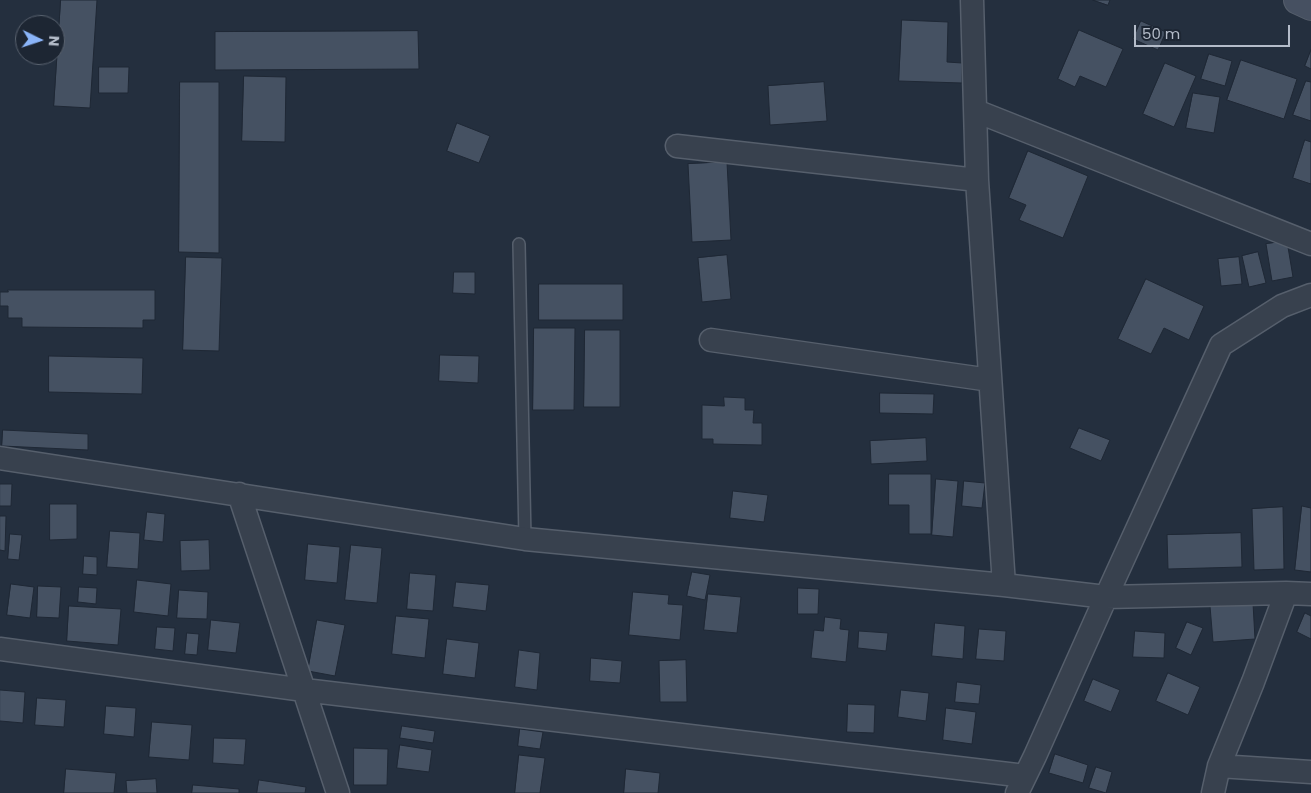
<!DOCTYPE html>
<html>
<head>
<meta charset="utf-8">
<style>
	body { margin:0 }
	#map { position:relative; width:1311px; height:793px; overflow:hidden; background:#242f3e; font-family:Poppins,sans-serif }
	canvas { display:block }
	.north { position:absolute; left:15px; top:15px; width:50px; height:50px; box-sizing:border-box; background:#1d2633; border:1px solid #59626f; border-radius:50%; rotate:94deg; font-size:14px; font-weight:700; line-height:20px; text-align:center; color:#b4bcc9 }
	.north::after { content:''; display:block; margin:auto; width:18px; height:22px; background:#8ab4f8; clip-path:polygon(50% 0,100% 100%,50% 72%,0 100%) }
	.scale { position:absolute; left:1134px; top:25px; width:156px; height:22px; box-sizing:border-box; border:2px solid #b4bcc9; border-top:0; padding-left:6px; font-size:15px; line-height:18px; white-space:nowrap; color:#b4bcc9; -webkit-text-stroke:4px #1d2633; paint-order:stroke }
</style>
</head>
<body>
<div id="map">
<canvas width="1311" height="793"></canvas>
<div class="north">N</div>
<div class="scale">50 m</div>
</div>
<script>
const ctx = document.querySelector('canvas').getContext('2d');
ctx.lineJoin = 'round';
function paint(path, color) { ctx.fillStyle = color; ctx.fill(path, 'evenodd'); }
function stroke(path, color, width, dash) { ctx.strokeStyle = color; ctx.lineWidth = width; ctx.lineCap = dash ? 'butt' : 'round'; ctx.setLineDash(dash || []); ctx.stroke(path); }
const building = new Path2D(`
	M 61,0 L 97,0 L 90,108 L 54,106 Z
	M 1093,0 L 1110,0 L 1108,5 Z
	M 902,20 L 948,22 L 947,62 L 962,63 L 962,83 L 899,81 Z
	M 1141,21 L 1166,32 L 1158,50 L 1133,39 Z
	M 1079,30 L 1123,49 L 1106,87 L 1080,76 L 1075,87 L 1058,79 Z
	M 418,31 L 419,69 L 215,70 L 215,32 Z
	M 1311,50 L 1311,69 L 1305,66 Z
	M 1209,54 L 1232,61 L 1225,86 L 1201,79 Z
	M 1241,60 L 1297,79 L 1284,119 L 1227,100 Z
	M 1165,63 L 1196,76 L 1174,127 L 1143,114 Z
	M 99,67 L 129,67 L 128,93 L 99,93 Z
	M 244,76 L 286,77 L 285,142 L 242,141 Z
	M 1306,81 L 1311,82 L 1311,121 L 1293,115 Z
	M 180,82 L 219,82 L 219,253 L 179,252 Z
	M 824,82 L 827,121 L 770,125 L 768,86 Z
	M 1193,93 L 1220,97 L 1214,133 L 1186,128 Z
	M 457,123 L 490,136 L 479,163 L 447,151 Z
	M 1305,140 L 1311,142 L 1311,184 L 1293,178 Z
	M 1028,151 L 1088,176 L 1063,238 L 1019,220 L 1026,205 L 1009,198 Z
	M 727,162 L 731,240 L 692,242 L 688,164 Z
	M 1287,241 L 1293,277 L 1272,281 L 1266,244 Z
	M 1258,252 L 1266,283 L 1249,287 L 1242,256 Z
	M 727,255 L 731,299 L 702,302 L 698,258 Z
	M 186,257 L 222,258 L 219,351 L 183,350 Z
	M 1239,257 L 1242,284 L 1221,286 L 1218,259 Z
	M 454,272 L 475,272 L 475,294 L 453,293 Z
	M 1146,279 L 1204,306 L 1189,340 L 1164,328 L 1151,354 L 1118,339 Z
	M 539,284 L 623,284 L 623,320 L 539,320 Z
	M 8,290 L 155,290 L 155,320 L 143,320 L 143,328 L 22,327 L 22,318 L 8,318 L 8,306 L 0,306 L 0,292 L 8,292 Z
	M 534,328 L 575,328 L 574,410 L 533,410 Z
	M 585,330 L 620,330 L 620,407 L 584,407 Z
	M 440,355 L 479,356 L 478,383 L 439,381 Z
	M 49,356 L 143,358 L 142,394 L 49,392 Z
	M 880,393 L 934,394 L 933,414 L 880,413 Z
	M 724,397 L 745,398 L 745,410 L 754,410 L 753,423 L 762,423 L 762,445 L 713,444 L 713,439 L 702,439 L 702,405 L 724,406 Z
	M 1079,428 L 1110,440 L 1101,461 L 1070,448 Z
	M 3,430 L 88,434 L 88,450 L 2,446 Z
	M 926,438 L 927,461 L 871,464 L 870,441 Z
	M 889,474 L 931,474 L 931,534 L 909,534 L 909,505 L 889,505 Z
	M 936,479 L 958,481 L 953,537 L 932,535 Z
	M 964,481 L 985,483 L 982,508 L 962,506 Z
	M 0,484 L 12,484 L 11,506 L 0,506 Z
	M 733,491 L 768,495 L 764,522 L 730,518 Z
	M 50,504 L 77,504 L 77,539 L 50,540 Z
	M 1302,506 L 1311,508 L 1311,572 L 1295,570 Z
	M 1283,507 L 1284,569 L 1254,570 L 1252,509 Z
	M 147,512 L 165,514 L 163,542 L 144,540 Z
	M 0,516 L 6,516 L 5,551 L 0,550 Z
	M 110,531 L 140,533 L 138,569 L 107,567 Z
	M 1241,533 L 1242,567 L 1168,569 L 1167,535 Z
	M 10,534 L 22,535 L 19,560 L 8,559 Z
	M 209,540 L 210,570 L 181,571 L 180,541 Z
	M 308,544 L 340,547 L 337,583 L 305,580 Z
	M 351,545 L 382,548 L 377,603 L 345,600 Z
	M 84,556 L 97,557 L 97,575 L 83,574 Z
	M 692,572 L 710,575 L 705,600 L 687,596 Z
	M 410,573 L 436,575 L 433,611 L 407,609 Z
	M 137,580 L 171,584 L 168,616 L 134,612 Z
	M 456,582 L 489,585 L 486,611 L 453,607 Z
	M 11,584 L 34,587 L 30,618 L 7,615 Z
	M 38,586 L 61,587 L 59,618 L 37,617 Z
	M 79,587 L 97,588 L 96,604 L 78,602 Z
	M 798,588 L 819,589 L 818,614 L 798,614 Z
	M 179,590 L 208,592 L 207,619 L 177,618 Z
	M 633,592 L 669,595 L 668,604 L 683,605 L 680,640 L 629,635 Z
	M 708,594 L 741,597 L 737,633 L 704,630 Z
	M 1253,603 L 1255,639 L 1213,642 L 1210,606 Z
	M 69,606 L 121,609 L 118,645 L 67,641 Z
	M 1305,613 L 1311,616 L 1311,639 L 1297,632 Z
	M 396,616 L 429,619 L 425,658 L 392,654 Z
	M 825,617 L 841,619 L 840,629 L 849,630 L 846,662 L 811,658 L 814,630 L 823,631 Z
	M 211,620 L 240,623 L 236,653 L 208,650 Z
	M 317,620 L 345,625 L 335,676 L 308,671 Z
	M 1187,622 L 1203,628 L 1191,655 L 1176,648 Z
	M 935,623 L 965,626 L 963,659 L 932,656 Z
	M 157,627 L 175,628 L 173,651 L 155,649 Z
	M 979,629 L 1006,631 L 1004,661 L 976,659 Z
	M 859,631 L 888,633 L 886,651 L 858,648 Z
	M 1135,631 L 1165,633 L 1164,658 L 1133,657 Z
	M 187,633 L 199,634 L 197,655 L 185,654 Z
	M 447,639 L 479,643 L 475,678 L 443,674 Z
	M 519,650 L 540,653 L 537,690 L 515,687 Z
	M 591,658 L 622,661 L 620,683 L 590,681 Z
	M 686,660 L 687,702 L 660,702 L 659,661 Z
	M 1168,673 L 1200,687 L 1188,715 L 1156,701 Z
	M 1093,679 L 1120,690 L 1111,712 L 1084,701 Z
	M 957,682 L 981,685 L 979,704 L 955,702 Z
	M 0,690 L 25,692 L 23,723 L 0,721 Z
	M 901,690 L 929,693 L 926,721 L 898,717 Z
	M 37,698 L 66,700 L 64,727 L 35,725 Z
	M 848,704 L 875,705 L 874,733 L 847,732 Z
	M 106,706 L 136,708 L 134,737 L 104,734 Z
	M 946,708 L 976,712 L 972,744 L 943,740 Z
	M 152,722 L 192,725 L 189,760 L 149,757 Z
	M 402,726 L 435,731 L 433,743 L 400,738 Z
	M 520,729 L 543,732 L 540,749 L 518,746 Z
	M 214,738 L 246,739 L 244,765 L 213,763 Z
	M 400,745 L 432,750 L 429,772 L 397,768 Z
	M 354,748 L 388,749 L 387,785 L 354,785 Z
	M 1055,754 L 1088,765 L 1083,783 L 1049,773 Z
	M 519,755 L 545,758 L 540,793 L 515,793 Z
	M 1096,767 L 1112,772 L 1106,793 L 1089,788 Z
	M 66,769 L 116,773 L 114,793 L 64,793 Z
	M 626,769 L 660,773 L 658,793 L 624,793 Z
	M 156,779 L 157,793 L 127,793 L 126,781 Z
	M 259,780 L 306,787 L 305,793 L 257,793 Z
	M 193,785 L 239,789 L 239,793 L 192,793 Z`);
paint(building, '#455162');
stroke(building, '#1f2835', 1);
const lane = new Path2D(`
	M 519,244 L 525,539`);
const street = new Path2D(`
	M 972,0 L 977,180 L 1004,585
	M 976,111 L 1311,244
	M 677,146 L 977,180
	M 711,340 L 990,380
	M 0,458 L 525,539 L 1004,585 L 1106,597 L 1286,593 L 1311,594
	M 239,494 L 338,793
	M 0,649 L 304,690 L 1025,776
	M 1219,766 L 1311,772
	M 1017,793 L 1035,756 L 1106,597 L 1221,345 L 1282,306 L 1311,295
	M 1213,793 L 1219,766 L 1253,682 L 1286,593`);
const secondary = new Path2D(`
	M 1298,0 L 1311,6`);
stroke(lane, '#565f6c', 14);
stroke(street, '#565f6c', 25);
stroke(secondary, '#565f6c', 30);
stroke(lane, '#38414e', 11);
stroke(street, '#38414e', 22);
stroke(secondary, '#465061', 28);
</script>
</body>
</html>
